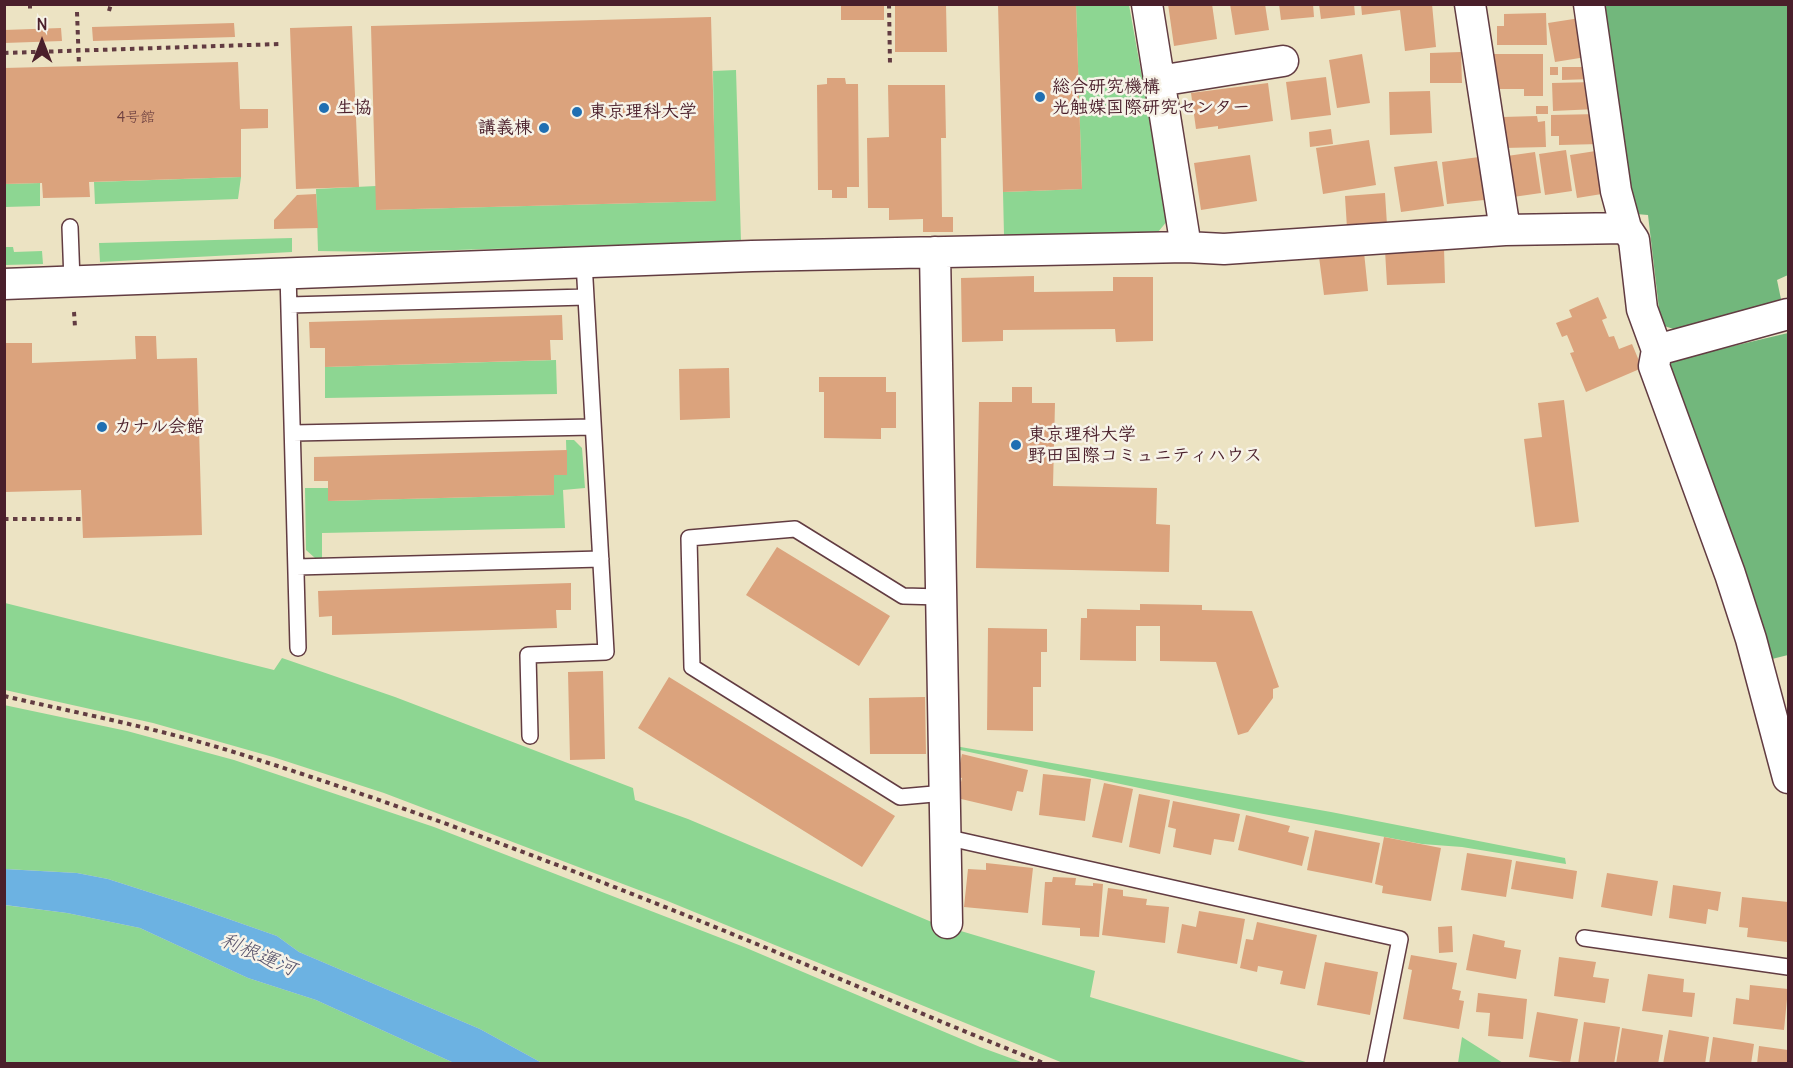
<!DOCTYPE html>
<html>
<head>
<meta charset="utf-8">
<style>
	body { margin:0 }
	#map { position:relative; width:1793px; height:1068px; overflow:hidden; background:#ece3c3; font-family:Delius,sans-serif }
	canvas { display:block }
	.frame { position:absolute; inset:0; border:6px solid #4a1f2b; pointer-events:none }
	.north { position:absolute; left:12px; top:12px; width:60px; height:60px; -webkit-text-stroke:4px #f7f3e8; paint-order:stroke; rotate:0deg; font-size:16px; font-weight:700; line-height:24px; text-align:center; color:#4a1f2b }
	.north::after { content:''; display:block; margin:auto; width:21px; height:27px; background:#4a1f2b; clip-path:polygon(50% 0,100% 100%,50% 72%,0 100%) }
</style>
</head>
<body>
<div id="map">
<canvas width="1793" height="1068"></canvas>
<div class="frame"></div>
<div class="north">N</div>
</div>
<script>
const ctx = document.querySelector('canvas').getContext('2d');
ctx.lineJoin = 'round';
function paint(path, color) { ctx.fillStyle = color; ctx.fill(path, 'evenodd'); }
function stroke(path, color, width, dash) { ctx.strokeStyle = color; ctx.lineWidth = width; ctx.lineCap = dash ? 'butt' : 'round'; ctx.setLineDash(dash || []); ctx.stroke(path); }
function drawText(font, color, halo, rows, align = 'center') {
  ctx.font = font + ' Delius,"Klee One",sans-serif'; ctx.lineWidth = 5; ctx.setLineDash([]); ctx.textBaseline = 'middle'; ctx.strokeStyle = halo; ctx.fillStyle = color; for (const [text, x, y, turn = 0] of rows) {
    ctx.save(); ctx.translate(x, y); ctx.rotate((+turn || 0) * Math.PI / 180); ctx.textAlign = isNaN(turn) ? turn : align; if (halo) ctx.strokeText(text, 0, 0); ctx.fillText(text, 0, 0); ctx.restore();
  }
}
paint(new Path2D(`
	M 1076,5 L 1129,5 L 1168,220 L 1158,232 L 1004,235 L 1003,192 L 1082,189 Z
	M 736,70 L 741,242 L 383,252 L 318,251 L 316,189 L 376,186 L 376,210 L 715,201 L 713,71 Z
	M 241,177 L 238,199 L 95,204 L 94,182 Z
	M 40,183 L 40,206 L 5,207 L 5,184 Z
	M 292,238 L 292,252 L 100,262 L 99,243 Z
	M 5,247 L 13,247 L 14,252 L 42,251 L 43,264 L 5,265 Z
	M 556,360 L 557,394 L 325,398 L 325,367 Z
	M 566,440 L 574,440 L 582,448 L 585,488 L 563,490 L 565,528 L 322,533 L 322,558 L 315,558 L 306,550 L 305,488 L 328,488 L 329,501 L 554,495 L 554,475 L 567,475 Z
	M 5,603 L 274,670 L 282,658 L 395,697 L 633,788 L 635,800 L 688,819 L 934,923 L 1095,971 L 1090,997 L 1309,1063 L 1063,1063 L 665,900 L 384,793 L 273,757 L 153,723 L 5,690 Z
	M 4,705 L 127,731 L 234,760 L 434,827 L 744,947 L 980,1047 L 1024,1063 L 542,1063 L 480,1029 L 299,952 L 277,936 L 186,904 L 108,879 L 77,873 L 5,869 Z
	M 955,746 L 1331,812 L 1565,858 L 1566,864 L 1462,847 L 1422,844 L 1253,812 L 955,749 Z
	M 4,905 L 67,913 L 140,928 L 248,978 L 316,1000 L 454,1063 L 5,1063 Z
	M 1462,1037 L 1503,1063 L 1458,1063 Z`), '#8dd692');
paint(new Path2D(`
	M 1596,5 L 1788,5 L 1788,275 L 1777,280 L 1782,304 L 1677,330 L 1664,326 L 1659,309 L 1648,215 L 1636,214 L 1622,192 Z
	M 1788,333 L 1788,655 L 1768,660 L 1666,362 Z`), '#72b77c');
paint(new Path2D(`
	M 4,869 L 77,873 L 108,879 L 186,904 L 277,936 L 299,952 L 480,1029 L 542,1063 L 454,1063 L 316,1000 L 248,978 L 140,928 L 67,913 L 5,905 Z`), '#6cb2e2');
paint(new Path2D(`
	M 841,4 L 884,4 L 884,20 L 841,20 Z
	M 895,4 L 946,4 L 947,52 L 895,52 Z
	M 998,4 L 1076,4 L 1082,189 L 1003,192 Z
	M 1168,4 L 1212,4 L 1217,39 L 1174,46 Z
	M 1230,4 L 1265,4 L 1269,30 L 1235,35 Z
	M 1279,4 L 1313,4 L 1314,17 L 1281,20 Z
	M 1319,4 L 1354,4 L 1355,15 L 1321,19 Z
	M 1361,4 L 1432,4 L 1436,47 L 1405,51 L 1400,10 L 1362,15 Z
	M 1546,13 L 1547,45 L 1497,45 L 1497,26 L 1504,26 L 1504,14 Z
	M 711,17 L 716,201 L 376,210 L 371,26 Z
	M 1580,18 L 1586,57 L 1555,62 L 1548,23 Z
	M 234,23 L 235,37 L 93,41 L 92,27 Z
	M 352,26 L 359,187 L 296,189 L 290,28 Z
	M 61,28 L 62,41 L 4,43 L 4,30 Z
	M 1461,52 L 1462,83 L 1430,83 L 1430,53 Z
	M 1362,54 L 1370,103 L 1337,108 L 1329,60 Z
	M 1494,54 L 1543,54 L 1543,96 L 1524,96 L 1524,89 L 1494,89 Z
	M 238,62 L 240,109 L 268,109 L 268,128 L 241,129 L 241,177 L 89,182 L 90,197 L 43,198 L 42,183 L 4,184 L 4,68 Z
	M 1550,67 L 1558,67 L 1558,75 L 1550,75 Z
	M 1562,67 L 1593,67 L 1593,79 L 1562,80 Z
	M 1326,77 L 1331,115 L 1291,120 L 1286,82 Z
	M 827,78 L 845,78 L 846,84 L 858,84 L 859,187 L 847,187 L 847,198 L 832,198 L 832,190 L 818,190 L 817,85 L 827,84 Z
	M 1595,82 L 1596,109 L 1553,111 L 1552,83 Z
	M 1268,83 L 1273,121 L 1218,129 L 1218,126 L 1196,129 L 1191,93 Z
	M 888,85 L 945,85 L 946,138 L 941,138 L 942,217 L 953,217 L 953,232 L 923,232 L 923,219 L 889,220 L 889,208 L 868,208 L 867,138 L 889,137 Z
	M 1430,91 L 1432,133 L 1390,135 L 1389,92 Z
	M 1536,106 L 1548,106 L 1548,114 L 1536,114 Z
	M 1599,114 L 1600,144 L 1559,145 L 1559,136 L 1551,136 L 1551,115 Z
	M 1537,116 L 1538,122 L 1545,121 L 1546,147 L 1504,148 L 1503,117 Z
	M 1331,129 L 1333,144 L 1310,147 L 1309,132 Z
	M 1369,140 L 1376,185 L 1323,194 L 1316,148 Z
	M 1566,150 L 1572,191 L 1545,195 L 1539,154 Z
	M 1602,150 L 1608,193 L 1577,198 L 1570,155 Z
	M 1535,152 L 1541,193 L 1513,197 L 1507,156 Z
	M 1250,155 L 1257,201 L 1201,210 L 1194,163 Z
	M 1479,157 L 1484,200 L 1447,204 L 1442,162 Z
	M 1437,161 L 1444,206 L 1401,212 L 1394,167 Z
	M 1385,193 L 1387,225 L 1347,228 L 1345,196 Z
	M 316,194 L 318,228 L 274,229 L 274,220 L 297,195 Z
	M 1444,248 L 1445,283 L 1387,285 L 1385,250 Z
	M 1364,252 L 1368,291 L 1324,295 L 1319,257 Z
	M 1034,276 L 1034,292 L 1113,291 L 1113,277 L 1153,277 L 1153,341 L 1116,342 L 1115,329 L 1003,330 L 1003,341 L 962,342 L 961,278 Z
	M 1598,297 L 1607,318 L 1602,320 L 1609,337 L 1614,336 L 1619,349 L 1632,344 L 1642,368 L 1586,392 L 1570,353 L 1574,352 L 1567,335 L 1562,337 L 1556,323 L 1572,317 L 1569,310 Z
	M 562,315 L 563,340 L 550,340 L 551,360 L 325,367 L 325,348 L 310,348 L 309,322 Z
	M 135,336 L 156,336 L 157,359 L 197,358 L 202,535 L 83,538 L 81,490 L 5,492 L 5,343 L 32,343 L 32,363 L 136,359 Z
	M 729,368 L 730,418 L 680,420 L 679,369 Z
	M 819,377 L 886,377 L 886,392 L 896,392 L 896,428 L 881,428 L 881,439 L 824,438 L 824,392 L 819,392 Z
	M 1012,387 L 1032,387 L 1032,403 L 1055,403 L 1053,486 L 1157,488 L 1156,524 L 1170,525 L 1169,572 L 976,568 L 979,402 L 1012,402 Z
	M 1564,400 L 1579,522 L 1535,527 L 1524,439 L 1542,437 L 1538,403 Z
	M 567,450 L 567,475 L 554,475 L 554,495 L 328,501 L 328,481 L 314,481 L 314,457 Z
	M 777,547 L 890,616 L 859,666 L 746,595 Z
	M 571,583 L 571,610 L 556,610 L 557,628 L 332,635 L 332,616 L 319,617 L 318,591 Z
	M 1140,604 L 1202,605 L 1202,610 L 1252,611 L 1279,687 L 1273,689 L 1273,698 L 1248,732 L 1238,735 L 1216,662 L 1160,661 L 1160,626 L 1136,626 L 1136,661 L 1080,660 L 1081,618 L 1087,618 L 1087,609 L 1140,610 Z
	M 988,628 L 1047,629 L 1047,652 L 1041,652 L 1041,687 L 1033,687 L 1033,731 L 987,730 Z
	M 603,671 L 605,759 L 570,760 L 568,672 Z
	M 669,677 L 895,816 L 862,867 L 638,728 Z
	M 925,697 L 926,754 L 870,754 L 869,698 Z
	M 962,754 L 1028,770 L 1023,792 L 1017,791 L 1012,811 L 957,798 L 962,778 L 957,777 Z
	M 1043,774 L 1091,779 L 1085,821 L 1039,815 Z
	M 1104,783 L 1133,789 L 1122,843 L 1092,837 Z
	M 1139,794 L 1170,800 L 1160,854 L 1129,847 Z
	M 1173,801 L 1240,814 L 1234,842 L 1214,839 L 1211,855 L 1173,847 L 1176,829 L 1168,827 Z
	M 1246,815 L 1290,826 L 1288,832 L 1309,837 L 1302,866 L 1238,850 Z
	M 1315,830 L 1380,843 L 1372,883 L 1307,870 Z
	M 1384,837 L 1441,848 L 1431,901 L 1382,893 L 1383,886 L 1375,884 Z
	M 1467,853 L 1512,860 L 1506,897 L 1461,890 Z
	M 1516,861 L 1577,871 L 1573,899 L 1511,889 Z
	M 986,863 L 1033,868 L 1028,913 L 964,907 L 968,869 L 986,870 Z
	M 1607,873 L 1658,881 L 1652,916 L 1601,907 Z
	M 1053,877 L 1076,878 L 1075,885 L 1093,886 L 1093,883 L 1103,884 L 1099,937 L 1080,936 L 1080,928 L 1042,925 L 1045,882 L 1052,882 Z
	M 1673,885 L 1721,892 L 1718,911 L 1708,909 L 1706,924 L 1669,918 Z
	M 1108,888 L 1123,890 L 1123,896 L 1147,899 L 1146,905 L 1169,907 L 1165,943 L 1102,935 Z
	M 1742,897 L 1788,902 L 1787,942 L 1747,937 L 1748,928 L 1739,927 Z
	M 1199,911 L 1245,919 L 1237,964 L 1177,953 L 1182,924 L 1196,927 Z
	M 1257,922 L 1317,935 L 1305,989 L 1280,984 L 1283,971 L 1258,966 L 1257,972 L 1240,968 L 1246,939 L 1253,940 Z
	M 1452,926 L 1453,952 L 1439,953 L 1438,927 Z
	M 1473,934 L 1505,941 L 1504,947 L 1521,950 L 1516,979 L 1466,970 Z
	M 1411,955 L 1457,963 L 1452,989 L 1461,991 L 1459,1000 L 1464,1001 L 1459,1029 L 1403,1019 L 1412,970 L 1408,969 Z
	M 1559,957 L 1596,962 L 1593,977 L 1609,979 L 1605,1003 L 1554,996 Z
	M 1325,962 L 1378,972 L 1370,1015 L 1317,1005 Z
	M 1648,974 L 1684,979 L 1683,992 L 1695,993 L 1692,1017 L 1642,1011 Z
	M 1750,985 L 1788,989 L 1784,1030 L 1733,1024 L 1736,998 L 1749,1000 Z
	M 1478,993 L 1527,999 L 1523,1039 L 1488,1036 L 1490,1013 L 1476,1012 Z
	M 1537,1012 L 1578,1019 L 1570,1063 L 1529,1057 Z
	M 1584,1022 L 1620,1027 L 1614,1064 L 1578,1064 Z
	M 1622,1028 L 1663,1035 L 1658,1064 L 1616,1064 Z
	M 1669,1030 L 1709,1037 L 1705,1064 L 1663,1064 Z
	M 1713,1037 L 1754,1044 L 1751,1064 L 1709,1064 Z
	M 1759,1046 L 1788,1050 L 1788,1064 L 1757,1064 Z`), '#dba37d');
const lane = new Path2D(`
	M 70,227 L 72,281
	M 288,273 L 298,648
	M 289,305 L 586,297
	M 293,433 L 593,427
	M 296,567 L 601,559
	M 941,597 L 903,596 L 795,529 L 689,538 L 692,667 L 900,797 L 945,793
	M 530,736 L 528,655 L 606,652 L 584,262
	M 945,837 L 1400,939 L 1375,1064
	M 1584,938 L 1788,967`);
const street = new Path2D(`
	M 1147,4 L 1186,247
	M 1470,4 L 1505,230
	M 1589,4 L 1616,191 L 1626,228 L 1634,240 L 1642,309 L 1657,350 L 1654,366 L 1730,574 L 1751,639 L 1788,778
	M 1159,81 L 1283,61
	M 935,252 L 947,923
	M 4,284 L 752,256 L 1186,247 L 1224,249 L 1505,230 L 1626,228
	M 1657,350 L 1788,314`);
stroke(lane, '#623c42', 18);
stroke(street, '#623c42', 33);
stroke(new Path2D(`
	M 30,4 L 30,13
	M 234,4 L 234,6
	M 889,4 L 890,64
	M 109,11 L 111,4
	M 77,12 L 79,66
	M 4,53 L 280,44
	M 74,312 L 75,327
	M 4,519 L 82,519
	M 4,696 C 82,714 161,729 237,753 C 415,809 591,876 764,947 C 858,986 951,1027 1046,1064`), '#623c42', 4, [4.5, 4.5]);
stroke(lane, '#fff', 15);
stroke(street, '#fff', 30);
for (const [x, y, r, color] of [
	[1040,97,6,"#1f6fb2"],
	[324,108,6,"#1f6fb2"],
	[577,112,6,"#1f6fb2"],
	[544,128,6,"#1f6fb2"],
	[102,427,6,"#1f6fb2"],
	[1016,445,6,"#1f6fb2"]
]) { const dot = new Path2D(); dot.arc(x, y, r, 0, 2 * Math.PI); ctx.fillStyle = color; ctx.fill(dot); stroke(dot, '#f7f3e8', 2); }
drawText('15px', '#6e4040', null, [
	["4号館",136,118]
]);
drawText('bold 18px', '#4a1f2b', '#f7f3e8', [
	["総合研究機構",1052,87],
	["光触媒国際研究センター",1052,108],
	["生協",336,108],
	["東京理科大学",589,112],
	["講義棟",532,128,"right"],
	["カナル会館",114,427],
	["東京理科大学",1028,435],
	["野田国際コミュニティハウス",1028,456]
], 'left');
drawText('italic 20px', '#56526b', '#f7f3e8', [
	["利根運河",258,955,23]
]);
</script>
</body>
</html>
